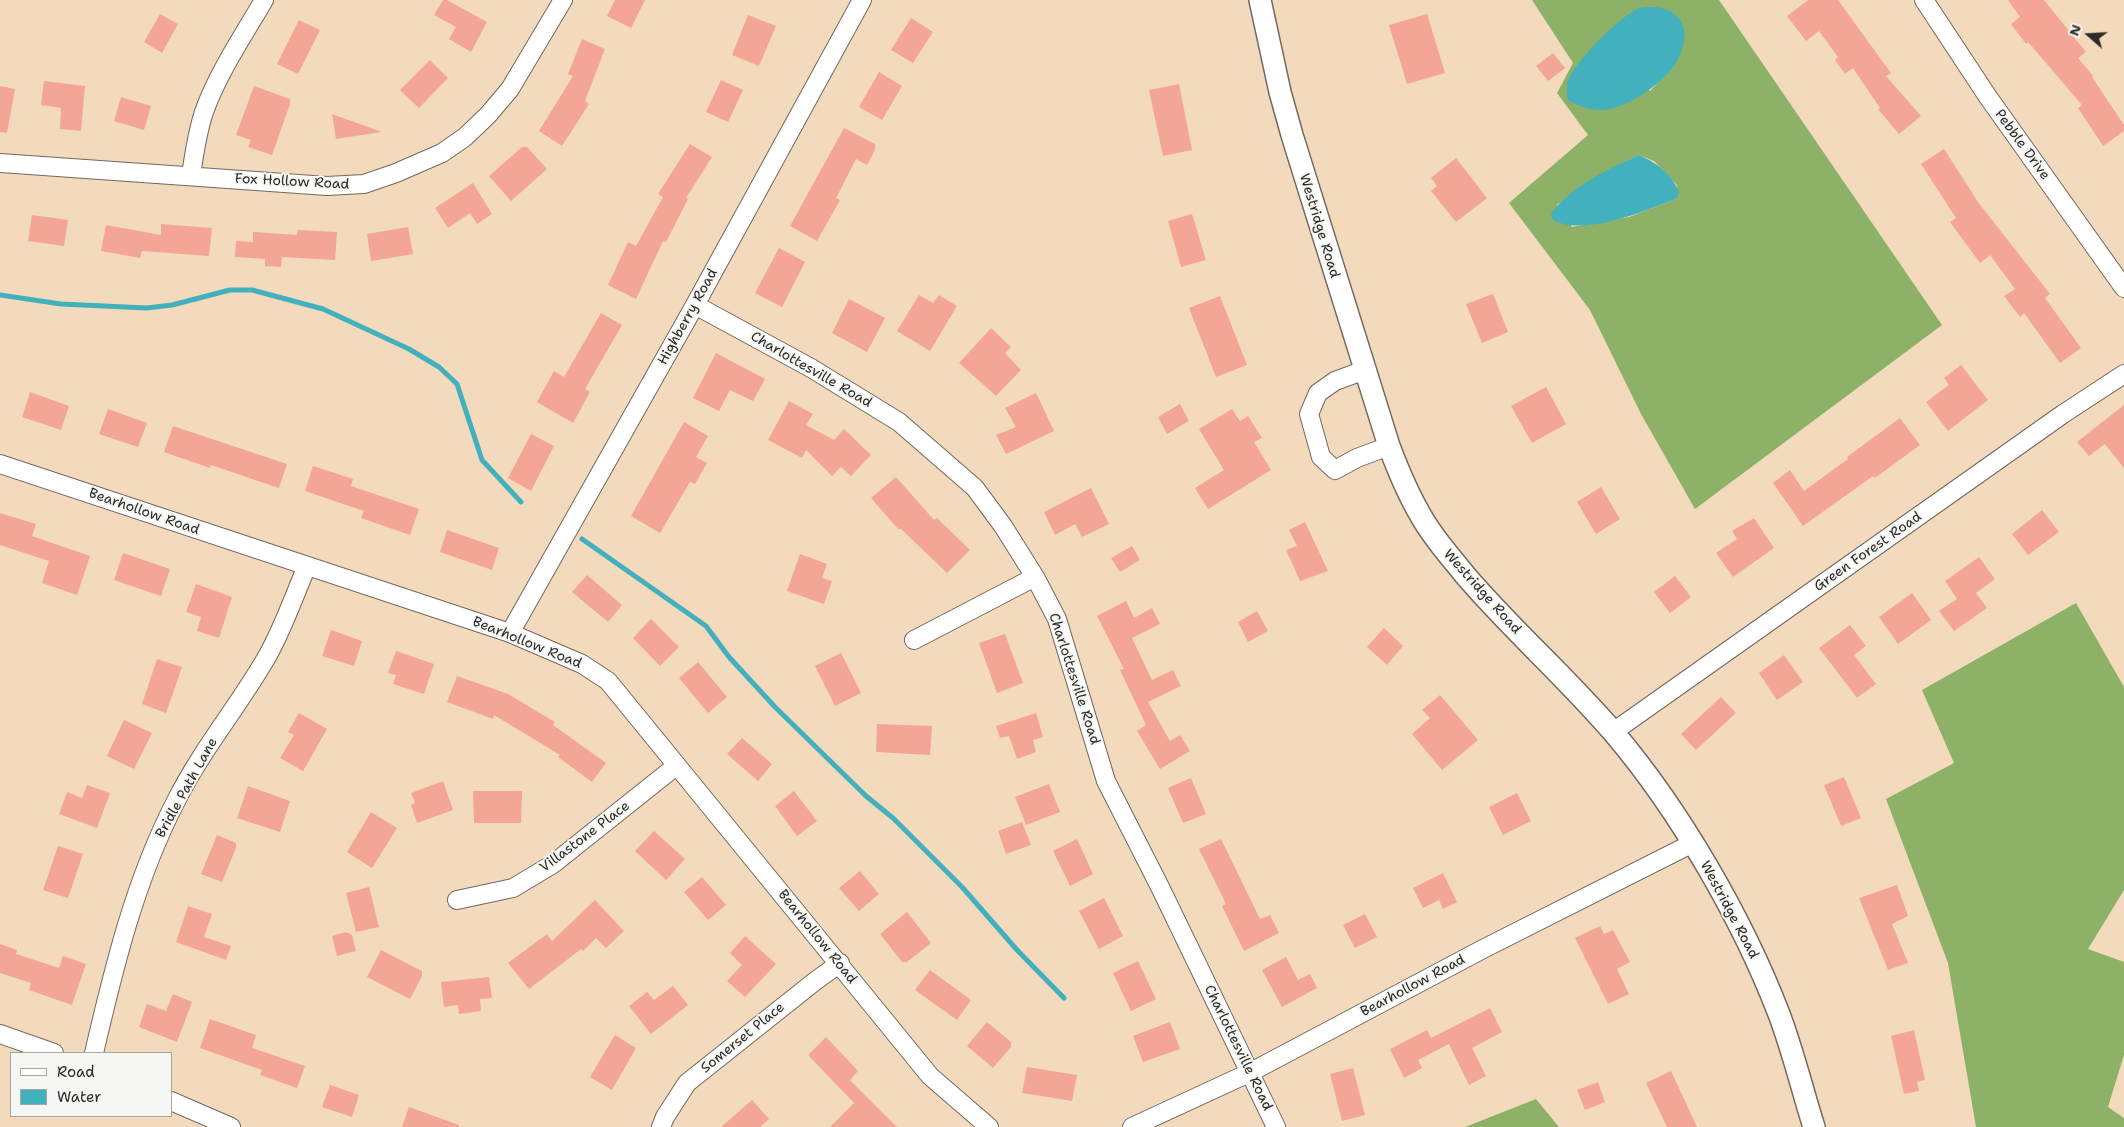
<!DOCTYPE html>
<html>
<head>
<meta charset="utf-8">
<style>
	body { margin:0 }
	#map { position:relative; width:2124px; height:1127px; overflow:hidden; background:#f4dabc; font-family:"Shantell Sans",sans-serif }
	canvas { display:block }
	.legend { position:absolute; left:10px; top:1052px; width:162px; height:65px; box-sizing:border-box; background:#f6f6f2; border:1px solid #a5a5a2; margin:0; padding:6px 9px; list-style:none; font-size:15px; color:#2b2b2b }
	.legend li { display:flex; align-items:center; gap:10px; height:25px }
	.legend b { width:25px; border:1px solid #a5a5a2 }
	.north { position:absolute; left:2064px; top:10px; width:50px; height:50px; -webkit-text-stroke:4px #f6f6f2; paint-order:stroke; rotate:289deg; font-size:14px; font-weight:700; line-height:20px; text-align:center; color:#2b2b2b }
	.north::after { content:''; display:block; margin:auto; width:18px; height:22px; background:#2b2b2b; clip-path:polygon(50% 0,100% 100%,50% 72%,0 100%) }
</style>
</head>
<body>
<div id="map">
<canvas width="2124" height="1127"></canvas>
<ul class="legend">
<li><b style="height:6px;background:#fff"></b>Road</li>
<li><b style="height:14px;background:#42b1bd"></b>Water</li>
</ul>
<div class="north">N</div>
</div>
<script>
const ctx = document.querySelector('canvas').getContext('2d');
ctx.lineJoin = 'round';
function paint(path, color) { ctx.fillStyle = color; ctx.fill(path, 'evenodd'); }
function stroke(path, color, width, dash) { ctx.strokeStyle = color; ctx.lineWidth = width; ctx.lineCap = dash ? 'butt' : 'round'; ctx.setLineDash(dash || []); ctx.stroke(path); }
function drawText(font, color, halo, rows, align = 'center') {
  ctx.font = font + ' "Shantell Sans",sans-serif'; ctx.lineWidth = 4; ctx.setLineDash([]); ctx.textBaseline = 'middle'; ctx.strokeStyle = halo; ctx.fillStyle = color; for (const [text, x, y, turn = 0] of rows) {
    ctx.save(); ctx.translate(x, y); ctx.rotate((+turn || 0) * Math.PI / 180); ctx.textAlign = isNaN(turn) ? turn : align; if (halo) ctx.strokeText(text, 0, 0); ctx.fillText(text, 0, 0); ctx.restore();
  }
}
paint(new Path2D(`
	M 1532,0 L 1719,0 L 1942,325 L 1695,509 L 1641,414 L 1590,310 L 1509,203 L 1588,135 L 1557,93 L 1573,63 ZM 1637,9 L 1674,66 L 1650,91 L 1594,46 ZM 1639,155 L 1654,161 L 1677,185 L 1676,199 L 1629,217 L 1572,227 L 1557,205 C 1583,185 1609,169 1639,155 Z
	M 2076,603 L 2124,687 L 2124,890 L 2088,949 L 2124,962 L 2124,1055 L 2108,1107 L 2124,1118 L 2124,1127 L 1976,1127 L 1948,963 L 1886,799 L 1954,763 L 1922,690 Z
	M 1536,1099 L 1559,1127 L 1465,1127 Z`), '#8db166');
paint(new Path2D(`
	M 1651,7 C 1688,7 1692,39 1674,66 C 1661,85 1624,110 1601,110 C 1589,110 1578,106 1568,100 C 1567,93 1566,88 1568,81 C 1576,60 1616,21 1635,10 C 1640,7 1646,7 1651,7 Z
	M 1639,155 C 1655,162 1674,175 1679,193 L 1676,199 C 1644,211 1584,237 1553,220 L 1551,214 C 1571,186 1608,169 1639,155 Z`), '#42b1bd');
stroke(new Path2D(`
	M 0,295 L 61,304 L 147,308 L 172,305 L 230,290 L 252,290 L 323,309 L 409,349 L 439,367 L 457,384 L 482,460 L 521,502
	M 582,539 L 706,626 L 729,657 L 775,707 L 866,796 L 893,818 L 962,887 L 1017,950 L 1064,998`), '#42b1bd', 5);
paint(new Path2D(`
	M 443,0 L 447,0 L 487,22 L 471,52 L 449,39 L 456,27 L 434,15 Z
	M 615,0 L 645,0 L 631,28 L 607,16 Z
	M 1808,0 L 1838,0 L 1891,73 L 1886,76 L 1921,116 L 1899,134 L 1878,109 L 1880,108 L 1853,68 L 1845,74 L 1835,60 L 1838,57 L 1819,31 L 1806,41 L 1787,16 Z
	M 2008,0 L 2044,0 L 2086,52 L 2078,58 L 2093,76 L 2092,77 L 2124,125 L 2124,131 L 2103,146 L 2078,108 L 2082,105 L 2028,42 L 2026,44 L 2011,24 L 2020,17 Z
	M 160,14 L 178,24 L 162,53 L 144,42 Z
	M 1427,14 L 1445,73 L 1407,84 L 1389,25 Z
	M 748,15 L 776,26 L 759,66 L 732,55 Z
	M 911,18 L 933,32 L 913,63 L 891,50 Z
	M 299,20 L 320,30 L 298,74 L 277,64 Z
	M 582,39 L 605,49 L 585,101 L 589,104 L 562,146 L 539,131 L 573,76 L 568,74 Z
	M 1553,53 L 1565,68 L 1548,81 L 1536,66 Z
	M 430,60 L 448,78 L 419,108 L 400,90 Z
	M 879,72 L 902,86 L 882,120 L 859,107 Z
	M 721,80 L 743,90 L 728,122 L 706,112 Z
	M 44,81 L 85,86 L 81,131 L 60,129 L 61,108 L 41,105 Z
	M 1179,84 L 1192,150 L 1163,156 L 1149,90 Z
	M 0,86 L 15,89 L 7,133 L 0,132 Z
	M 254,86 L 290,99 L 290,104 L 272,155 L 248,147 L 251,140 L 236,135 Z
	M 121,97 L 151,106 L 144,130 L 114,121 Z
	M 332,114 L 382,132 L 336,139 Z
	M 844,128 L 875,144 L 875,150 L 867,165 L 856,159 L 836,198 L 840,200 L 817,241 L 790,226 Z
	M 690,144 L 712,157 L 686,198 L 688,199 L 666,242 L 663,241 L 636,299 L 608,285 L 628,242 L 636,246 L 663,197 L 658,194 Z
	M 522,147 L 527,147 L 547,169 L 511,201 L 489,176 Z
	M 1944,149 L 1978,202 L 2050,294 L 2045,298 L 2081,348 L 2060,363 L 2024,313 L 2020,317 L 2004,296 L 2015,289 L 1990,255 L 1980,263 L 1950,222 L 1956,218 L 1921,164 Z
	M 1456,158 L 1487,198 L 1456,222 L 1431,191 L 1437,186 L 1431,178 Z
	M 473,183 L 492,214 L 477,224 L 470,213 L 448,228 L 435,208 Z
	M 1192,214 L 1206,260 L 1181,267 L 1168,221 Z
	M 32,215 L 68,220 L 64,246 L 28,241 Z
	M 161,224 L 212,228 L 209,256 L 142,251 L 140,258 L 101,251 L 106,225 L 161,235 Z
	M 408,227 L 413,254 L 371,261 L 367,234 Z
	M 298,230 L 337,232 L 335,260 L 282,257 L 281,267 L 265,266 L 265,259 L 235,257 L 236,241 L 253,242 L 253,232 L 297,235 Z
	M 779,248 L 805,262 L 782,307 L 755,293 Z
	M 1493,294 L 1508,332 L 1482,343 L 1466,304 Z
	M 919,295 L 933,303 L 939,295 L 957,306 L 930,351 L 897,331 Z
	M 1220,296 L 1247,365 L 1216,377 L 1189,308 Z
	M 849,299 L 885,318 L 867,352 L 832,333 Z
	M 601,313 L 622,325 L 585,389 L 590,392 L 573,423 L 537,402 L 554,371 L 564,377 Z
	M 991,328 L 1011,347 L 1005,353 L 1021,370 L 996,396 L 959,363 Z
	M 716,353 L 765,379 L 753,401 L 730,390 L 719,411 L 693,398 Z
	M 1961,365 L 1988,400 L 1948,431 L 1926,402 L 1949,385 L 1944,378 Z
	M 1546,387 L 1566,424 L 1532,443 L 1511,406 Z
	M 30,392 L 69,406 L 61,430 L 22,417 Z
	M 1036,393 L 1054,431 L 1006,454 L 996,435 L 1016,427 L 1005,408 Z
	M 789,401 L 813,414 L 806,425 L 834,440 L 844,429 L 871,455 L 851,476 L 841,467 L 832,476 L 806,450 L 802,458 L 768,440 Z
	M 1180,404 L 1189,421 L 1167,434 L 1158,417 Z
	M 2124,405 L 2124,468 L 2105,444 L 2089,456 L 2077,442 Z
	M 108,409 L 147,423 L 138,447 L 99,434 Z
	M 1232,409 L 1240,421 L 1248,416 L 1262,438 L 1254,442 L 1271,470 L 1208,509 L 1195,488 L 1224,470 L 1199,429 Z
	M 1900,418 L 1920,445 L 1875,478 L 1873,476 L 1803,526 L 1773,483 L 1790,470 L 1804,491 L 1848,459 L 1847,457 Z
	M 684,422 L 708,436 L 696,457 L 707,463 L 695,484 L 690,482 L 660,533 L 631,516 Z
	M 173,426 L 287,464 L 279,488 L 211,465 L 210,468 L 164,452 Z
	M 531,434 L 554,446 L 531,491 L 508,478 Z
	M 313,466 L 353,479 L 351,486 L 419,509 L 410,535 L 361,518 L 364,511 L 305,491 Z
	M 896,477 L 934,520 L 937,518 L 970,550 L 947,573 L 900,528 L 899,530 L 871,498 Z
	M 1601,487 L 1620,519 L 1596,534 L 1577,502 Z
	M 1091,488 L 1109,524 L 1082,537 L 1075,524 L 1055,535 L 1044,512 Z
	M 2042,510 L 2059,532 L 2028,555 L 2012,534 Z
	M 0,513 L 36,524 L 32,536 L 90,556 L 77,595 L 42,583 L 49,561 L 0,545 Z
	M 1754,518 L 1774,548 L 1733,577 L 1716,553 L 1737,539 L 1732,531 Z
	M 1305,522 L 1328,571 L 1300,581 L 1286,550 L 1297,546 L 1289,530 Z
	M 447,530 L 499,548 L 492,570 L 440,552 Z
	M 1132,546 L 1140,560 L 1120,572 L 1111,558 Z
	M 123,553 L 170,569 L 161,596 L 114,580 Z
	M 800,554 L 827,564 L 822,578 L 832,581 L 824,604 L 787,591 Z
	M 1979,557 L 1995,579 L 1976,593 L 1987,608 L 1954,631 L 1939,611 L 1957,599 L 1945,581 Z
	M 587,575 L 622,605 L 608,622 L 572,592 Z
	M 1675,576 L 1691,597 L 1670,613 L 1654,592 Z
	M 196,584 L 232,597 L 219,638 L 197,631 L 201,617 L 186,612 Z
	M 1912,593 L 1931,620 L 1898,644 L 1879,617 Z
	M 1126,601 L 1134,618 L 1152,608 L 1160,624 L 1132,638 L 1152,680 L 1173,670 L 1181,686 L 1148,702 L 1170,741 L 1180,735 L 1190,751 L 1160,769 L 1137,731 L 1146,725 L 1120,670 L 1124,669 L 1097,616 Z
	M 1257,611 L 1268,631 L 1248,642 L 1238,622 Z
	M 651,619 L 679,647 L 660,666 L 633,638 Z
	M 1850,625 L 1866,646 L 1854,655 L 1876,684 L 1857,698 L 1819,648 Z
	M 1384,628 L 1403,646 L 1387,665 L 1367,647 Z
	M 331,630 L 362,641 L 354,666 L 322,656 Z
	M 1005,634 L 1023,683 L 997,693 L 979,643 Z
	M 396,651 L 434,664 L 424,694 L 393,684 L 396,675 L 388,673 Z
	M 841,653 L 861,693 L 835,706 L 815,666 Z
	M 1784,655 L 1803,682 L 1777,700 L 1759,673 Z
	M 157,659 L 182,667 L 166,713 L 142,704 Z
	M 698,662 L 727,697 L 708,713 L 679,678 Z
	M 457,676 L 508,694 L 555,722 L 553,725 L 606,763 L 592,782 L 558,757 L 560,755 L 494,715 L 493,719 L 447,702 Z
	M 1440,695 L 1478,740 L 1442,770 L 1412,734 L 1430,718 L 1422,710 Z
	M 1721,697 L 1736,713 L 1696,750 L 1681,734 Z
	M 299,713 L 327,729 L 303,771 L 280,758 L 294,735 L 288,732 Z
	M 1036,713 L 1043,737 L 1033,740 L 1036,752 L 1017,759 L 1009,736 L 1000,738 L 996,726 Z
	M 124,720 L 152,733 L 134,769 L 107,756 Z
	M 877,724 L 932,726 L 930,755 L 876,752 Z
	M 742,738 L 772,764 L 758,781 L 727,754 Z
	M 1844,777 L 1861,818 L 1841,826 L 1824,785 Z
	M 1191,778 L 1206,814 L 1183,823 L 1168,788 Z
	M 443,781 L 453,810 L 417,823 L 411,805 L 415,803 L 411,793 Z
	M 1049,784 L 1060,812 L 1026,825 L 1015,797 Z
	M 87,785 L 110,793 L 97,828 L 59,814 L 67,792 L 82,798 Z
	M 248,786 L 290,801 L 280,832 L 237,818 Z
	M 473,791 L 522,791 L 521,823 L 474,823 Z
	M 794,791 L 817,821 L 797,836 L 775,806 Z
	M 1517,793 L 1531,821 L 1503,835 L 1489,807 Z
	M 371,812 L 397,828 L 372,868 L 347,852 Z
	M 1022,822 L 1031,845 L 1006,854 L 998,831 Z
	M 654,831 L 685,859 L 666,880 L 635,851 Z
	M 217,835 L 236,843 L 236,848 L 222,882 L 201,874 Z
	M 1077,839 L 1093,874 L 1070,886 L 1053,851 Z
	M 1221,839 L 1260,919 L 1270,915 L 1279,933 L 1244,951 L 1222,906 L 1226,904 L 1199,849 Z
	M 58,846 L 83,854 L 68,898 L 43,890 Z
	M 860,871 L 879,894 L 859,911 L 839,888 Z
	M 1443,873 L 1457,902 L 1443,909 L 1439,900 L 1423,908 L 1413,888 Z
	M 702,877 L 726,905 L 708,920 L 684,892 Z
	M 1897,885 L 1908,916 L 1892,924 L 1908,963 L 1888,970 L 1859,898 Z
	M 369,887 L 379,927 L 356,932 L 346,893 Z
	M 1104,898 L 1123,936 L 1099,949 L 1079,911 Z
	M 595,900 L 624,931 L 606,948 L 596,938 L 583,951 L 581,949 L 529,989 L 508,963 L 547,934 L 552,941 Z
	M 188,906 L 212,914 L 204,937 L 231,946 L 226,960 L 176,942 Z
	M 907,912 L 931,943 L 907,962 L 902,962 L 880,934 Z
	M 1365,914 L 1377,937 L 1355,948 L 1343,925 Z
	M 1600,926 L 1604,934 L 1613,930 L 1630,962 L 1617,969 L 1629,994 L 1608,1004 L 1575,938 Z
	M 346,932 L 352,935 L 356,951 L 337,956 L 332,936 Z
	M 745,936 L 776,964 L 745,997 L 727,981 L 742,965 L 730,953 Z
	M 0,944 L 17,950 L 16,954 L 59,968 L 63,956 L 86,964 L 72,1005 L 29,990 L 31,983 L 0,973 Z
	M 381,950 L 422,971 L 422,976 L 410,999 L 367,977 Z
	M 1286,957 L 1298,980 L 1310,974 L 1317,988 L 1282,1007 L 1262,970 Z
	M 1138,961 L 1156,999 L 1131,1011 L 1113,973 Z
	M 930,970 L 971,1000 L 957,1020 L 915,990 Z
	M 489,977 L 492,998 L 480,999 L 481,1011 L 459,1014 L 458,1005 L 444,1007 L 441,982 Z
	M 673,986 L 688,1005 L 651,1034 L 629,1006 L 647,992 L 654,1000 Z
	M 173,994 L 192,1002 L 177,1042 L 139,1027 L 147,1004 L 166,1011 Z
	M 1490,1008 L 1502,1032 L 1472,1048 L 1486,1076 L 1469,1085 L 1449,1044 L 1418,1060 L 1422,1068 L 1404,1078 L 1390,1049 L 1427,1030 L 1431,1038 Z
	M 210,1019 L 256,1035 L 252,1048 L 305,1066 L 297,1088 L 260,1075 L 262,1070 L 200,1048 Z
	M 987,1022 L 1011,1042 L 1011,1047 L 993,1068 L 967,1046 Z
	M 1170,1022 L 1180,1049 L 1143,1062 L 1133,1036 Z
	M 1914,1030 L 1925,1080 L 1917,1082 L 1919,1091 L 1904,1094 L 1891,1036 Z
	M 615,1035 L 636,1048 L 612,1090 L 590,1077 Z
	M 826,1037 L 858,1071 L 850,1080 L 897,1127 L 830,1127 L 854,1103 L 808,1055 Z
	M 1027,1067 L 1077,1075 L 1072,1101 L 1022,1093 Z
	M 1353,1068 L 1365,1115 L 1342,1121 L 1330,1074 Z
	M 1671,1071 L 1697,1127 L 1667,1127 L 1646,1083 Z
	M 1598,1082 L 1605,1102 L 1585,1110 L 1577,1090 Z
	M 330,1085 L 359,1095 L 352,1117 L 322,1107 Z
	M 752,1100 L 769,1119 L 760,1127 L 721,1127 Z
	M 409,1107 L 459,1125 L 459,1127 L 402,1127 Z`), '#f3a596');
const minor = new Path2D(`
	M 1924,0 L 1988,97 L 2124,288
	M 0,163 L 327,186 L 364,184 L 396,173 L 442,153 L 465,137 L 488,115 L 510,89 L 563,0
	M 191,176 C 194,154 197,133 204,112 C 218,73 243,36 264,0
	M 695,305 L 811,368 L 899,422 L 975,488 L 1003,526 L 1035,577 L 1057,619 L 1106,781 L 1160,887 L 1276,1127
	M 1365,370 L 1335,381 L 1318,393 L 1309,414 L 1321,457 L 1335,470 L 1357,458 L 1389,446
	M 0,464 L 510,633 L 582,664 L 608,681 L 930,1076 L 989,1127
	M 510,633 L 695,305 L 862,0
	M 914,640 L 1035,577
	M 1613,732 L 2063,414 L 2124,374
	M 457,900 L 513,888 L 553,864 L 676,766
	M 0,1034 L 54,1053
	M 94,1053 C 114,967 135,880 176,801 C 201,751 237,708 265,660 C 281,634 294,596 307,566
	M 171,1101 L 231,1127
	M 661,1127 L 665,1117 L 687,1083 L 814,982 L 840,963
	M 1132,1127 L 1251,1072 L 1483,949 L 1693,843`);
const major = new Path2D(`
	M 1260,0 L 1280,92 L 1292,135 L 1389,446 C 1398,470 1408,494 1421,516 C 1433,538 1450,556 1465,575 C 1512,630 1567,678 1614,733 C 1680,811 1742,918 1779,1014 C 1793,1051 1802,1089 1814,1127`);
stroke(minor, '#71685e', 20);
stroke(major, '#71685e', 24);
stroke(minor, '#fff', 18);
stroke(major, '#fff', 21);
drawText('14px', '#2b2b2b', '#f6f6f2', [
	["Pebble Drive",2022,145,54],
	["Fox Hollow Road",292,182,3],
	["Westridge Road",1319,226,73],
	["Highberry Road",688,317,-61],
	["Charlottesville Road",811,370,30],
	["Bearhollow Road",144,512,19],
	["Green Forest Road",1868,552,-35],
	["Westridge Road",1482,592,48],
	["Bearhollow Road",527,643,22],
	["Charlottesville Road",1074,679,72],
	["Bridle Path Lane",187,788,-61],
	["Villastone Place",585,837,-37],
	["Westridge Road",1729,910,62],
	["Bearhollow Road",817,937,51],
	["Bearhollow Road",1413,986,-28],
	["Somerset Place",743,1038,-39],
	["Charlottesville Road",1238,1048,64]
]);
</script>
</body>
</html>
